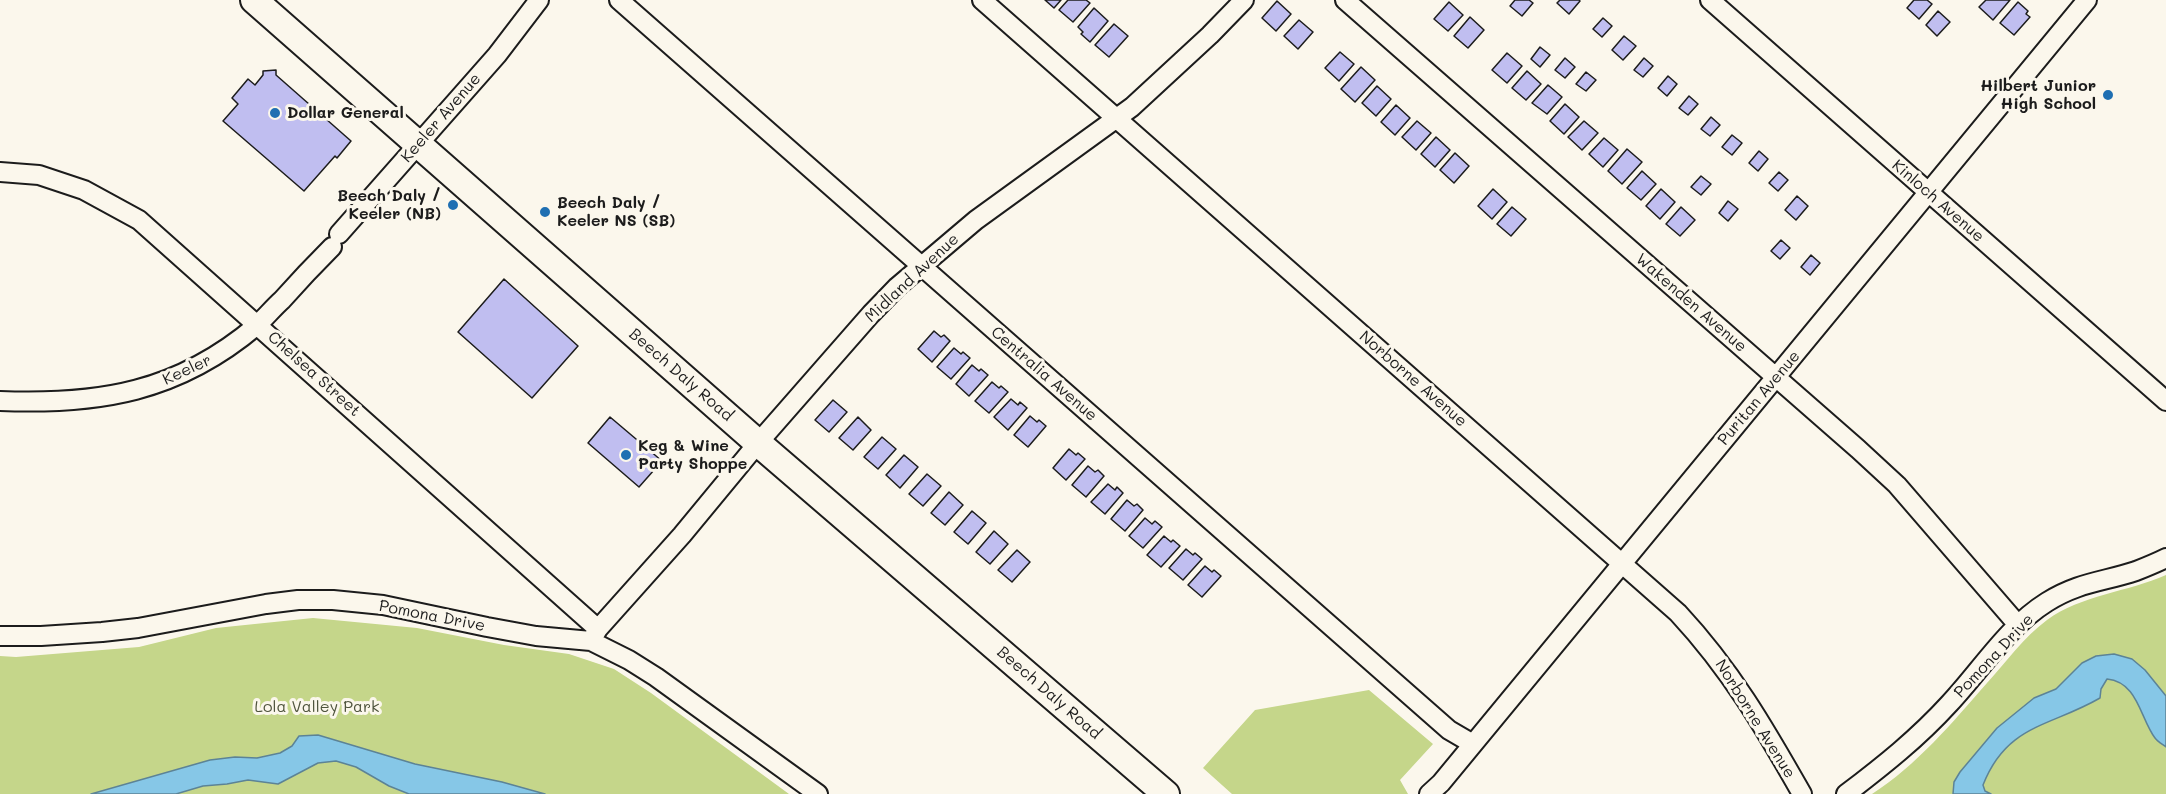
<!DOCTYPE html>
<html>
<head>
<meta charset="utf-8">
<style>
	body { margin:0 }
	canvas { display:block; background:#fbf7ec }
</style>
</head>
<body>
<canvas width="2166" height="794"></canvas>
<script>
const ctx = document.querySelector('canvas').getContext('2d');
ctx.lineJoin = 'round';
function paint(path, color) { ctx.fillStyle = color; ctx.fill(path, 'evenodd'); }
function stroke(path, color, width, dash) { ctx.strokeStyle = color; ctx.lineWidth = width; ctx.lineCap = dash ? 'butt' : 'round'; ctx.setLineDash(dash || []); ctx.stroke(path); }
function drawText(font, color, halo, rows, align = 'center') {
  ctx.font = font + ' Mali,sans-serif'; ctx.lineWidth = 6; ctx.setLineDash([]); ctx.textBaseline = 'middle'; ctx.strokeStyle = halo; ctx.fillStyle = color; for (const [text, x, y, turn = 0] of rows) {
    ctx.save(); ctx.translate(x, y); ctx.rotate((+turn || 0) * Math.PI / 180); ctx.textAlign = isNaN(turn) ? turn : align; if (halo) ctx.strokeText(text, 0, 0); ctx.fillText(text, 0, 0); ctx.restore();
  }
}
paint(new Path2D(`
	M 2166,575 L 2166,794 L 1872,794 C 1916,766 1953,722 1987,683 C 2007,661 2023,638 2047,620 C 2081,595 2128,592 2166,575 Z
	M 313,618 L 417,628 L 504,645 L 569,654 L 614,669 L 651,693 L 789,794 L 0,794 L 0,656 L 16,657 L 139,647 L 216,628 Z
	M 1369,690 L 1433,744 L 1400,780 L 1408,794 L 1232,794 L 1203,768 L 1255,710 Z`), '#c5d68a');
const water = new Path2D(`
	M 2114,654 L 2132,659 L 2145,670 L 2166,696 L 2166,747 C 2162,744 2158,742 2155,738 C 2140,718 2138,682 2107,679 L 2101,689 L 2100,698 C 2050,727 2007,724 1983,785 L 1985,791 L 1991,794 L 1953,794 L 1954,782 L 1960,772 L 1997,728 L 2034,698 L 2056,689 L 2082,663 L 2096,656 Z
	M 318,735 L 415,764 L 502,782 L 545,794 L 409,794 L 389,786 L 356,767 L 336,761 L 318,763 L 278,784 L 248,780 L 227,784 L 203,786 L 176,794 L 91,794 L 210,760 L 235,757 L 257,758 L 280,753 L 292,746 L 299,736 Z`);
paint(water, '#86c7e7');
stroke(water, '#5c8396', 1.5);
const building = new Path2D(`
	M 1045,0 L 1061,0 L 1054,8 Z
	M 1068,0 L 1086,0 L 1090,3 L 1073,22 L 1059,10 Z
	M 1515,0 L 1529,0 L 1533,3 L 1522,16 L 1510,6 Z
	M 1560,0 L 1579,0 L 1580,1 L 1569,14 L 1557,3 Z
	M 1914,0 L 1927,0 L 1932,4 L 1919,19 L 1907,8 Z
	M 1986,0 L 2010,0 L 1993,20 L 1979,7 Z
	M 1277,1 L 1291,14 L 1276,31 L 1262,18 Z
	M 1449,2 L 1463,15 L 1448,31 L 1434,19 Z
	M 2018,2 L 2028,11 L 2026,14 L 2030,17 L 2014,35 L 2000,23 Z
	M 1094,8 L 1108,21 L 1090,42 L 1081,34 L 1083,32 L 1078,27 Z
	M 1938,11 L 1950,22 L 1937,36 L 1926,25 Z
	M 1470,17 L 1484,30 L 1468,48 L 1454,36 Z
	M 1603,18 L 1612,26 L 1602,37 L 1593,29 Z
	M 1299,20 L 1313,32 L 1298,49 L 1284,36 Z
	M 1114,24 L 1128,36 L 1109,57 L 1095,45 Z
	M 1624,36 L 1636,46 L 1623,60 L 1612,50 Z
	M 1540,47 L 1550,55 L 1540,67 L 1531,59 Z
	M 1340,52 L 1354,64 L 1339,81 L 1325,68 Z
	M 1507,53 L 1522,66 L 1507,83 L 1492,70 Z
	M 1565,58 L 1575,67 L 1565,78 L 1555,70 Z
	M 1644,58 L 1653,66 L 1643,77 L 1634,70 Z
	M 1361,67 L 1375,80 L 1355,102 L 1341,89 Z
	M 276,70 L 276,75 L 351,141 L 337,158 L 335,156 L 304,191 L 223,121 L 238,104 L 232,98 L 248,79 L 255,85 L 263,75 L 263,71 Z
	M 1527,71 L 1541,84 L 1526,100 L 1512,88 Z
	M 1586,72 L 1596,80 L 1586,91 L 1576,84 Z
	M 1668,76 L 1677,84 L 1667,96 L 1658,88 Z
	M 1548,85 L 1562,97 L 1547,114 L 1532,103 Z
	M 1377,86 L 1391,99 L 1376,116 L 1362,103 Z
	M 1689,96 L 1698,104 L 1688,115 L 1679,108 Z
	M 1565,104 L 1579,117 L 1564,134 L 1550,121 Z
	M 1396,105 L 1410,118 L 1395,135 L 1381,122 Z
	M 1711,117 L 1720,125 L 1710,136 L 1701,129 Z
	M 1417,121 L 1431,133 L 1416,150 L 1402,137 Z
	M 1584,121 L 1598,133 L 1582,150 L 1568,137 Z
	M 1732,135 L 1742,143 L 1732,155 L 1722,147 Z
	M 1436,137 L 1450,150 L 1435,167 L 1421,154 Z
	M 1604,138 L 1618,150 L 1603,167 L 1589,154 Z
	M 1627,149 L 1642,162 L 1622,184 L 1608,171 Z
	M 1759,151 L 1768,159 L 1758,171 L 1749,163 Z
	M 1455,153 L 1469,166 L 1454,183 L 1440,170 Z
	M 1642,171 L 1656,184 L 1641,200 L 1627,188 Z
	M 1779,172 L 1788,180 L 1778,191 L 1769,183 Z
	M 1701,176 L 1711,184 L 1701,195 L 1691,187 Z
	M 1493,189 L 1507,202 L 1492,219 L 1478,206 Z
	M 1661,189 L 1675,202 L 1660,219 L 1646,206 Z
	M 1797,196 L 1808,206 L 1796,220 L 1785,210 Z
	M 1728,201 L 1738,209 L 1728,221 L 1719,213 Z
	M 1512,207 L 1526,219 L 1511,236 L 1497,224 Z
	M 1681,207 L 1695,220 L 1680,236 L 1666,224 Z
	M 1781,240 L 1790,248 L 1780,259 L 1771,251 Z
	M 1811,255 L 1820,263 L 1810,275 L 1801,267 Z
	M 504,279 L 578,346 L 532,398 L 458,332 Z
	M 934,331 L 941,337 L 944,335 L 950,341 L 932,362 L 918,349 Z
	M 954,348 L 961,354 L 963,352 L 970,358 L 951,379 L 937,367 Z
	M 972,365 L 979,371 L 981,369 L 988,375 L 969,396 L 956,384 Z
	M 992,382 L 999,388 L 1001,386 L 1008,392 L 989,413 L 975,401 Z
	M 1011,399 L 1018,405 L 1020,402 L 1027,408 L 1008,430 L 994,417 Z
	M 833,400 L 847,412 L 829,432 L 815,420 Z
	M 1030,416 L 1037,422 L 1039,420 L 1046,426 L 1028,447 L 1014,435 Z
	M 610,417 L 662,461 L 639,487 L 588,443 Z
	M 858,417 L 871,430 L 853,450 L 839,438 Z
	M 882,437 L 896,449 L 878,469 L 864,457 Z
	M 1069,449 L 1076,455 L 1078,453 L 1085,459 L 1066,480 L 1053,468 Z
	M 904,455 L 918,467 L 900,488 L 886,475 Z
	M 1088,466 L 1095,472 L 1098,470 L 1104,476 L 1086,497 L 1072,485 Z
	M 927,474 L 941,486 L 923,506 L 909,494 Z
	M 1108,484 L 1115,490 L 1117,487 L 1123,493 L 1105,514 L 1091,502 Z
	M 949,492 L 963,505 L 945,525 L 931,513 Z
	M 1127,500 L 1134,506 L 1137,504 L 1143,510 L 1125,531 L 1111,519 Z
	M 972,511 L 986,523 L 968,544 L 954,532 Z
	M 1145,518 L 1152,524 L 1155,521 L 1162,527 L 1143,548 L 1129,536 Z
	M 994,531 L 1008,544 L 990,564 L 976,552 Z
	M 1164,536 L 1171,542 L 1173,540 L 1180,546 L 1161,567 L 1147,555 Z
	M 1186,549 L 1193,555 L 1195,553 L 1202,559 L 1183,580 L 1169,568 Z
	M 1017,550 L 1030,562 L 1012,582 L 998,570 Z
	M 1205,566 L 1212,572 L 1214,570 L 1221,576 L 1202,597 L 1188,585 Z`);
paint(building, '#c0bef0');
stroke(building, '#1c1c1c', 1.5);
const street = new Path2D(`
	M 619,0 L 1449,730 L 1473,744
	M 982,0 L 1678,613 C 1731,670 1764,727 1802,794
	M 1345,0 L 1858,449 L 1897,485 L 2018,625
	M 1710,0 L 2166,401
	M 0,172 L 39,175 L 84,190 L 139,220 L 598,629
	M 339,234 L 497,55 L 539,0
	M 0,401 C 99,405 178,392 256,326 C 265,318 273,308 282,300 C 298,282 315,264 332,247
	M 0,636 L 41,636 L 102,632 L 138,628 L 266,604 L 298,600 L 333,600 L 383,605 L 487,627 L 536,636 L 591,641 L 629,660 L 656,677 L 818,794
	M 591,641 L 598,629 L 682,535 L 758,443 L 871,314 L 897,287 L 976,220 L 1132,107 L 1210,35 L 1244,0
	M 1429,794 L 1441,783 L 2087,0
	M 1846,794 C 1883,766 1918,738 1949,704 C 1981,670 2007,627 2047,602 C 2079,582 2103,582 2136,571 C 2146,567 2156,563 2166,558`);
const secondary = new Path2D(`
	M 254,0 L 758,443 L 1166,794`);
stroke(street, '#1c1c1c', 22);
stroke(secondary, '#1c1c1c', 30);
stroke(street, '#fbf7ec', 18);
stroke(secondary, '#fbf7ec', 26);
for (const [x, y, r, color] of [
	[2108,95,6,"#1f6fb2"],
	[275,113,6,"#1f6fb2"],
	[453,205,6,"#1f6fb2"],
	[545,212,6,"#1f6fb2"],
	[626,455,6,"#1f6fb2"]
]) { const dot = new Path2D(); dot.arc(x, y, r, 0, 2 * Math.PI); ctx.fillStyle = color; ctx.fill(dot); stroke(dot, '#fbf7ec', 2); }
drawText('bold 16px', '#1c1c1c', '#fbf7ec', [
	["Hilbert Junior",2096,86,"right"],
	["High School",2096,104,"right"],
	["Dollar General",287,113],
	["Beech Daly /",441,196,"right"],
	["Keeler (NB)",441,214,"right"],
	["Beech Daly /",557,203],
	["Keeler NS (SB)",557,221],
	["Keg & Wine",638,446],
	["Party Shoppe",638,464]
], 'left');
drawText('16px', '#1c1c1c', '#fbf7ec', [
	["Keeler Avenue",441,118,-49],
	["Kinloch Avenue",1938,201,41],
	["Midland Avenue",912,278,-43],
	["Wakenden Avenue",1691,303,41],
	["Keeler",187,370,-25],
	["Chelsea Street",314,374,42],
	["Centralia Avenue",1044,374,41],
	["Beech Daly Road",681,375,41],
	["Norborne Avenue",1413,379,41],
	["Puritan Avenue",1759,398,-50],
	["Pomona Drive",432,616,11],
	["Pomona Drive",1994,656,-47],
	["Beech Daly Road",1049,693,41],
	["Norborne Avenue",1755,719,58]
]);
drawText('16px', '#4f543d', '#fbf7ec', [
	["Lola Valley Park",317,707]
]);
</script>
</body>
</html>
